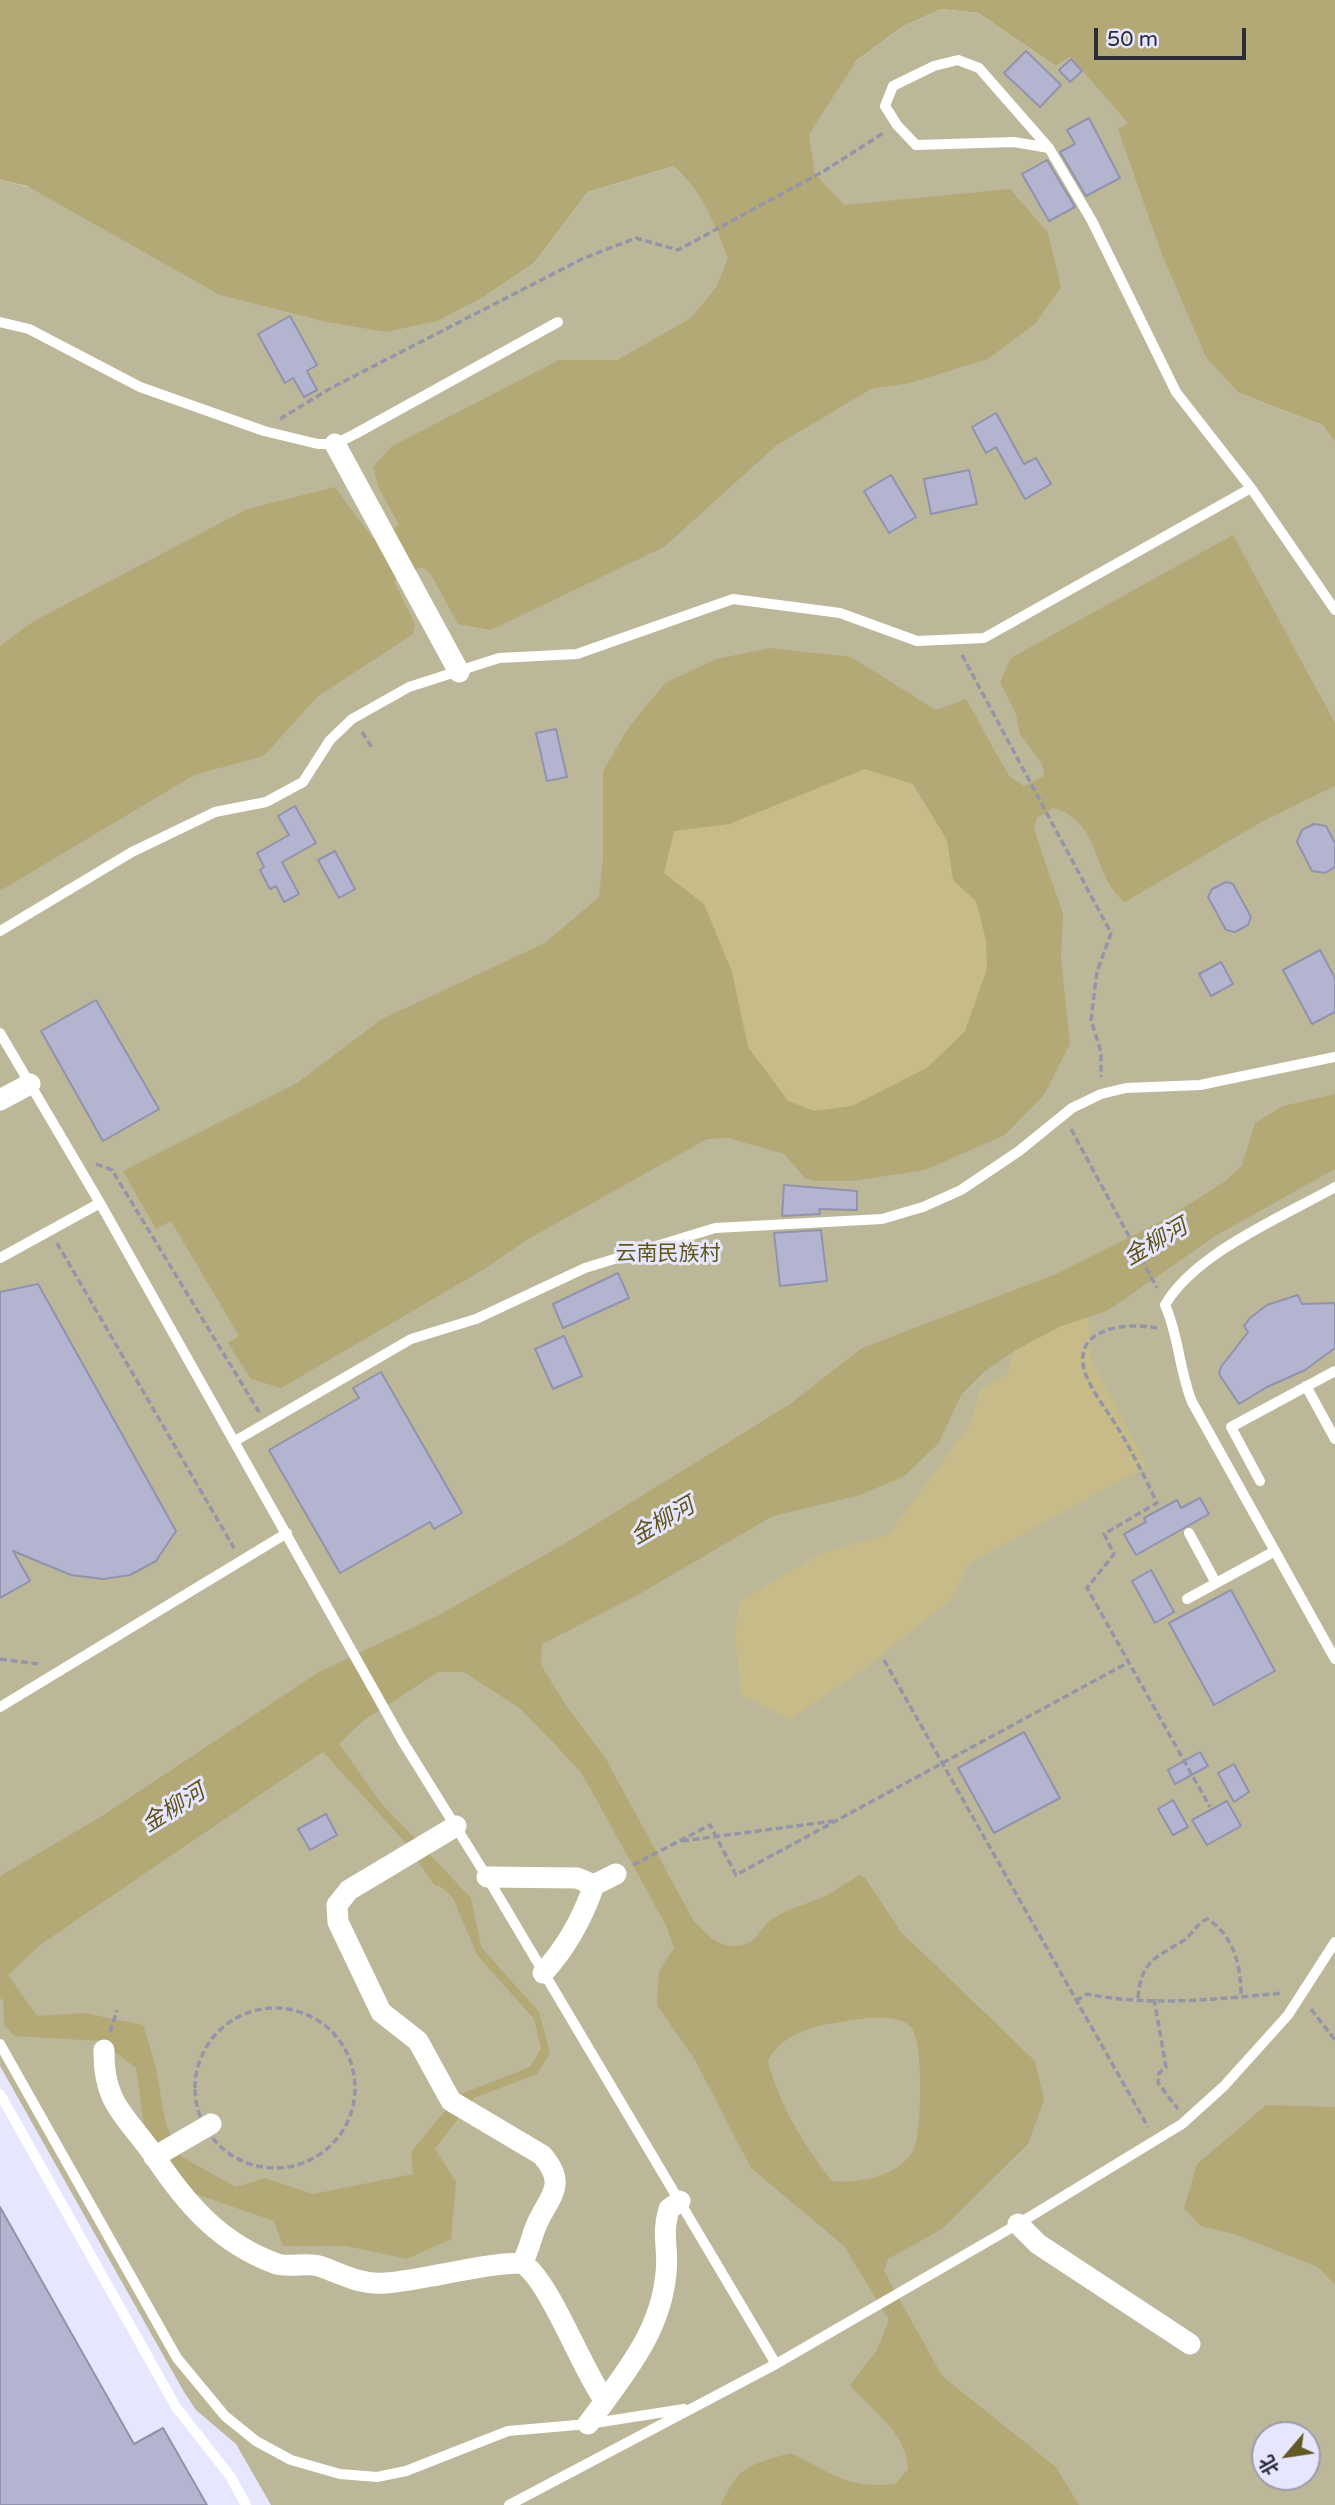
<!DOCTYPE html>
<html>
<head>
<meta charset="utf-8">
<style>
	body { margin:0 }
	#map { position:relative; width:1335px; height:2505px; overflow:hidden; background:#e6e7fe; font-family:"Varela Round","Noto Sans SC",sans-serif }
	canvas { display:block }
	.north { position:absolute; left:1251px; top:2421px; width:70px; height:70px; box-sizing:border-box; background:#e6e7fe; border:2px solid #9c9cae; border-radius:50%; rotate:241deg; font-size:19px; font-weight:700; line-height:28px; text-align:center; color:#2c2c37 }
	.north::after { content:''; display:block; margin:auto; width:24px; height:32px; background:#635925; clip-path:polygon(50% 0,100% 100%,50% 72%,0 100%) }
	.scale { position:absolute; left:1094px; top:28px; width:152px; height:32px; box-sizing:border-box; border:4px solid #2c2c37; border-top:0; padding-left:9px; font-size:21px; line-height:24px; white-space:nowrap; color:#2c2c37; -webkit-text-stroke:5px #e6e7fe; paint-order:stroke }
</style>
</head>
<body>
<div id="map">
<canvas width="1335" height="2505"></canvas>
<div class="north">北</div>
<div class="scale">50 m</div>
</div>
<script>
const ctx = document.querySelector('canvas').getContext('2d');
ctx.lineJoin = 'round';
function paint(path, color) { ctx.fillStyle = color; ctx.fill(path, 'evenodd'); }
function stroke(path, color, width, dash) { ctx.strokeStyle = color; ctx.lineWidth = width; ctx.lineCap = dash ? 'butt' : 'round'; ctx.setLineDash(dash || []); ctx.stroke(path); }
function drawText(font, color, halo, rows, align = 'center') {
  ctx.font = font + ' "Varela Round","Noto Sans SC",sans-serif'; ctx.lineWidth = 6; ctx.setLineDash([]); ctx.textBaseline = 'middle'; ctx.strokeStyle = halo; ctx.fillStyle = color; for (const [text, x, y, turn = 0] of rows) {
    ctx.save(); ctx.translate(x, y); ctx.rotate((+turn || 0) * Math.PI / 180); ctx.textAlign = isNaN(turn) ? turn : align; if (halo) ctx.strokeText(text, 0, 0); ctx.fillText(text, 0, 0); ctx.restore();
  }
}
paint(new Path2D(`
	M 941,9 L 978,13 L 1056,66 L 1070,57 L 1129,123 L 1119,129 L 1239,393 L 1322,425 L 1335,442 L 1335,2505 L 271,2505 L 236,2444 L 196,2410 L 184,2392 L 0,2066 L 0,180 L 487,295 L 534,263 L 588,192 L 674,166 L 834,93 L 857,60 L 902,27 ZM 1265,2435 L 1307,2435 L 1307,2477 L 1265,2477 Z`), '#bdb799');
paint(new Path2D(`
	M 865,769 L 912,784 L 947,840 L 953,880 L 976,901 L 986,940 L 987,969 L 965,1031 L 927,1068 L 852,1106 L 814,1111 L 788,1101 L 748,1047 L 732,972 L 664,873 L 674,831 L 729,824 Z
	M 1088,1316 L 1091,1360 L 1147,1466 L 970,1563 L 950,1601 L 862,1670 L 790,1720 L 741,1695 L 735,1632 L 740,1601 L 820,1554 L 889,1534 L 971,1423 L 980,1390 L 1007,1375 L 1014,1351 L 1061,1326 Z`), '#c7bc89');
paint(new Path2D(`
	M 0,0 L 1335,0 L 1335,442 L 1322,425 L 1239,393 L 1206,357 L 1161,252 L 1118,129 L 1128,123 L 1070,57 L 1056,66 L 978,13 L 941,9 L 902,27 L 857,60 L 809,134 L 815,174 L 844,205 L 1010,189 L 1048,233 L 1061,287 L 1036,323 L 988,359 L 910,383 L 871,389 L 777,445 L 664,547 L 491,630 L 458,624 L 430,573 L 421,567 L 394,581 L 415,624 L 413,634 L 317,697 L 264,756 L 194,775 L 0,891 L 0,646 L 34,621 L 247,509 L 335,487 L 373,539 L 399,525 L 379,488 L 373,467 L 392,446 L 559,360 L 617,360 L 691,318 L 717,286 L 728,258 C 714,222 703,192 674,166 L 588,192 L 534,263 L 487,295 L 437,321 L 386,332 L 327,322 L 220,295 L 27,186 L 0,180 Z
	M 1233,535 L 1335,723 L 1335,786 L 1263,821 L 1125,902 C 1092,877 1101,820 1053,808 L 1037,818 L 1034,829 L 1063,914 L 1061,957 L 1070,1044 L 1044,1095 L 1005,1135 L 925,1170 L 853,1181 L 815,1181 L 806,1179 L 784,1154 L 728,1138 L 707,1139 L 530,1238 L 481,1271 L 281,1388 L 251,1379 L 228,1343 L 239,1336 L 171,1221 L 156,1229 L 123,1171 L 297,1083 L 382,1019 L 545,943 L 599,897 L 603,859 L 603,771 L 629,727 L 665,683 L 716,659 L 770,648 L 851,657 L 936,710 L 966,699 L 1009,776 L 1024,786 L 1044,776 L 1042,764 L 1020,734 L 1016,714 L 1000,682 L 1011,658 ZM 865,769 L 913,784 L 947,840 L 953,880 L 976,901 L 986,940 L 987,969 L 965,1031 L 927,1068 L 852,1106 L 814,1111 L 788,1101 L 748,1047 L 732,972 L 704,904 L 664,873 L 674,831 L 729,824 Z
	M 1335,1094 L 1335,1169 L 1217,1235 L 1107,1311 L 1061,1326 L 1014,1351 L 985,1371 L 962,1394 L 938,1444 L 903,1477 L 857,1496 L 773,1516 L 636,1596 L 542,1644 L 541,1665 L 565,1704 L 606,1759 L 693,1920 C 705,1932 715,1945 733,1946 C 758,1946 756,1931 771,1920 C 786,1909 804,1905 821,1898 C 834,1892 846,1883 859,1875 L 865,1878 L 901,1932 L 1035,2061 L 1044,2100 L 1028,2144 L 942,2229 L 888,2259 L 884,2271 L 942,2376 L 1056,2467 L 1079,2505 L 721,2505 C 740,2464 748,2466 790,2453 C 833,2472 843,2489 895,2484 L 908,2469 C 907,2432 872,2412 850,2385 L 877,2350 L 889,2320 L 844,2246 L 751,2168 L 695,2060 L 657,2005 L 659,1971 L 674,1948 L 666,1925 L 581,1772 L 521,1709 L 464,1672 L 438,1672 L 363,1721 L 339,1744 L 381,1803 L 471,1898 L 481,1947 L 539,2012 L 550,2053 L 537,2074 L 474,2098 L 435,2149 L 456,2182 L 451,2239 L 407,2259 L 346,2246 L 283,2246 L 274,2221 L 187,2191 L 144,2125 L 136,2068 L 100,2041 L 14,2036 L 4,2025 L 3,1998 L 0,2000 L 0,1876 L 102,1816 L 319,1672 L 439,1615 L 564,1544 L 790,1404 L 862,1348 L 1056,1274 L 1164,1220 L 1224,1182 L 1242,1165 L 1255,1123 L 1283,1106 ZM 323,1752 L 405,1842 L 434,1885 L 441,1887 L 453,1898 L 477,1955 L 534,2019 L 541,2048 L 530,2067 L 458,2095 L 411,2152 L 413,2174 L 313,2194 L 265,2178 L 236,2187 L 182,2157 L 166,2125 L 155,2063 L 143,2025 L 84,2013 L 37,2016 L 8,1975 L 40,1945 ZM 868,2018 C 882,2018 898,2016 910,2026 C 924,2039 922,2131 914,2149 C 900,2176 860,2184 832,2181 C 806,2148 778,2103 768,2061 C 785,2026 834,2023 868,2018 Z
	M 1266,2105 L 1335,2107 L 1335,2285 L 1318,2267 L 1234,2234 L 1200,2226 L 1184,2208 L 1197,2164 Z`), '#b3a977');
const building = new Path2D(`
	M 1026,51 L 1061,85 L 1040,107 L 1004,73 Z
	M 1071,59 L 1082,71 L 1070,82 L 1059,70 Z
	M 1089,118 L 1120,178 L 1086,196 L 1060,152 L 1075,144 L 1067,130 Z
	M 1047,160 L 1075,207 L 1049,221 L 1022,174 Z
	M 290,316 L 317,365 L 307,371 L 317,390 L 304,397 L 293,378 L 285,383 L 258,334 Z
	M 996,413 L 1024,464 L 1036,458 L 1051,484 L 1025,499 L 996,447 L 986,453 L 972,427 Z
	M 969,470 L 977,504 L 931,514 L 924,479 Z
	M 891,475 L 916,517 L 889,533 L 864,491 Z
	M 556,729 L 567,777 L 547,781 L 536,733 Z
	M 295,806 L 316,843 L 282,862 L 299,894 L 284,902 L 276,886 L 270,889 L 260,870 L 264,867 L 257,853 L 289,835 L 278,816 Z
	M 1314,824 L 1326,826 L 1335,843 L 1335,867 L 1325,873 L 1312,871 L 1297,842 L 1302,830 Z
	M 335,851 L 355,889 L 339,898 L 318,860 Z
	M 1226,882 L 1233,884 L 1251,917 L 1248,925 L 1235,932 L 1226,930 L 1208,897 L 1212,889 Z
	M 1320,950 L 1335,978 L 1335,1012 L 1312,1024 L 1283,970 Z
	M 1221,962 L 1233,984 L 1211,996 L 1199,974 Z
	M 96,1000 L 159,1109 L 103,1141 L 41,1031 Z
	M 784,1185 L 857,1191 L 857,1210 L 819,1209 L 820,1214 L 782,1216 Z
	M 821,1230 L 827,1281 L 780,1286 L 774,1233 Z
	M 618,1273 L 629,1298 L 563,1328 L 553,1304 Z
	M 38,1284 L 176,1531 L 156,1561 L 130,1575 L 103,1579 L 71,1575 L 13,1551 L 30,1581 L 0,1598 L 0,1292 Z
	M 1298,1295 L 1302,1304 L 1335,1303 L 1335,1348 L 1305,1370 L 1267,1387 L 1239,1404 L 1219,1374 L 1221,1367 L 1248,1332 L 1244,1326 L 1250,1318 L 1267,1305 Z
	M 564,1336 L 582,1376 L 553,1389 L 535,1349 Z
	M 381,1372 L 462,1513 L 434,1529 L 430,1522 L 340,1573 L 269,1450 L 359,1398 L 353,1388 Z
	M 1200,1498 L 1209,1514 L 1136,1555 L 1124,1534 L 1146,1522 L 1144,1518 L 1177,1500 L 1181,1508 Z
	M 1151,1570 L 1174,1612 L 1155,1623 L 1132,1581 Z
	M 1231,1590 L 1275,1671 L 1214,1705 L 1169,1623 Z
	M 1024,1732 L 1060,1798 L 994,1833 L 958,1768 Z
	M 1200,1752 L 1208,1766 L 1175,1784 L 1168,1770 Z
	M 1234,1764 L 1249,1792 L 1234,1802 L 1218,1773 Z
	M 1173,1800 L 1188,1827 L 1173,1835 L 1158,1809 Z
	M 1227,1801 L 1241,1826 L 1207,1845 L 1192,1820 Z
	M 326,1814 L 337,1835 L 310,1850 L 298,1829 Z
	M 0,2207 L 134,2444 L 163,2428 L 207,2505 L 0,2505 Z`);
paint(building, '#b3b4d0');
stroke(building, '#9192ac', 2);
stroke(new Path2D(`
	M 280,419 L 331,388 L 582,259 L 636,238 L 678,250 L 824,171 L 885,132
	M 962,655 L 1111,933 L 1097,972 L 1091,1020 L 1101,1052 L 1101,1077
	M 362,732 L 372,748
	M 1071,1129 L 1157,1288
	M 96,1164 L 112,1170 L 259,1412
	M 57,1243 L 234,1548
	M 1157,1328 C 1122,1321 1065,1330 1088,1380 C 1097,1399 1112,1417 1122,1435 C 1135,1457 1146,1480 1157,1503 L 1104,1534 L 1114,1554 L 1087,1588 L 1210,1807
	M 0,1659 L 39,1664
	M 884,1660 L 1148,2127
	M 682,1841 L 834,1821
	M 633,1865 L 710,1825 L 736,1875 L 1129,1662
	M 1138,1998 C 1141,1961 1155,1958 1183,1941 C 1193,1934 1196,1924 1207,1919 C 1235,1936 1241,1967 1241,1997
	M 1154,1999 L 1166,2067 L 1159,2073 L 1158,2083 L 1178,2109
	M 1076,2001 L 1087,1994 C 1151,2007 1218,1999 1283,1993
	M195 2088a80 80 0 1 1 160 0a80 80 0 1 1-160 0Z
	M 1311,2009 L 1335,2040
	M 110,2032 L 117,2010`), '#9495a7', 3.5, [7, 3.5]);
stroke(new Path2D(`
	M 1049,148 L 1014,142 L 916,145 L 897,125 L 885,106 L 893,86 L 934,66 L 958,60 L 979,68 L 1049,148 L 1092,221 L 1176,392 L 1251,488 L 1335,610
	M 0,322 L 29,329 L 140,387 L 264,431 L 318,444 L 335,444 L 355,434 L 558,322
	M 0,931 L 132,852 L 215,812 L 266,802 L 303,782 L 330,740 L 352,719 L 409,687 L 499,658 L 577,654 L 733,599 L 840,613 L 917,641 L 984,638 L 1251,488
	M 0,1033 L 100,1203 L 403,1742 L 487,1877 L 776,2364
	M 1335,1187 C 1282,1217 1195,1253 1165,1305 C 1179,1336 1179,1370 1192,1402 L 1335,1659
	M 0,1258 L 100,1203
	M 1306,1386 L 1335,1439
	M 235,1441 L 411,1339 L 476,1319 L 585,1268 L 715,1228 L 882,1219 L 923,1207 L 961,1190 L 1019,1151 L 1072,1108 L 1101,1094 L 1126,1088 L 1200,1085 L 1335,1057
	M 1260,1481 L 1231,1427 L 1335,1371
	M 1189,1533 L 1216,1583
	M 1187,1599 L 1275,1551
	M 0,1707 L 287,1533
	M 0,2044 L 177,2358 L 225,2416 L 256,2441 L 291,2460 L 340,2474 L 377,2477 L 406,2471 L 508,2431 L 588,2424 L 684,2409
	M 0,2094 L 176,2407 L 230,2476 L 246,2505
	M 509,2505 L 776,2364 L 1018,2224 L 1182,2124 L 1224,2086 L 1288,2015 L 1335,1942`), '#fff', 10);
stroke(new Path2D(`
	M 335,444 L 459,672
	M 0,1100 L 30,1084
	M 456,1826 L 349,1890 L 337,1905 L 338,1922 L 381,2012 L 418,2041 L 451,2101 L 542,2155 C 569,2186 548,2197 536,2226 C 531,2238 529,2251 522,2263
	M 487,1877 L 577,1878 L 594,1885 C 583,1917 566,1948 543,1973
	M 594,1885 L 616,1874
	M 104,2050 C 103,2105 127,2116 155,2157 C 187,2205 221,2244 277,2264 C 291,2268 306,2262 319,2266 C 343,2274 360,2285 385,2283 C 431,2279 476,2264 522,2263 C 549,2279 582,2370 605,2401
	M 154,2157 L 211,2124
	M 1018,2224 L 1038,2244 L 1190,2344
	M 588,2424 C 622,2377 661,2333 666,2273 C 669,2248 661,2236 669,2209 L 680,2201`), '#fff', 21);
drawText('21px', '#605418', '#e6e7fe', [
	["云南民族村",668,1254]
]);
drawText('italic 23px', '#605418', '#e6e7fe', [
	["金柳河",1156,1243,-30],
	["金柳河",663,1522,-30],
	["金柳河",174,1809,-32]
]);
</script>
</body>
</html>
